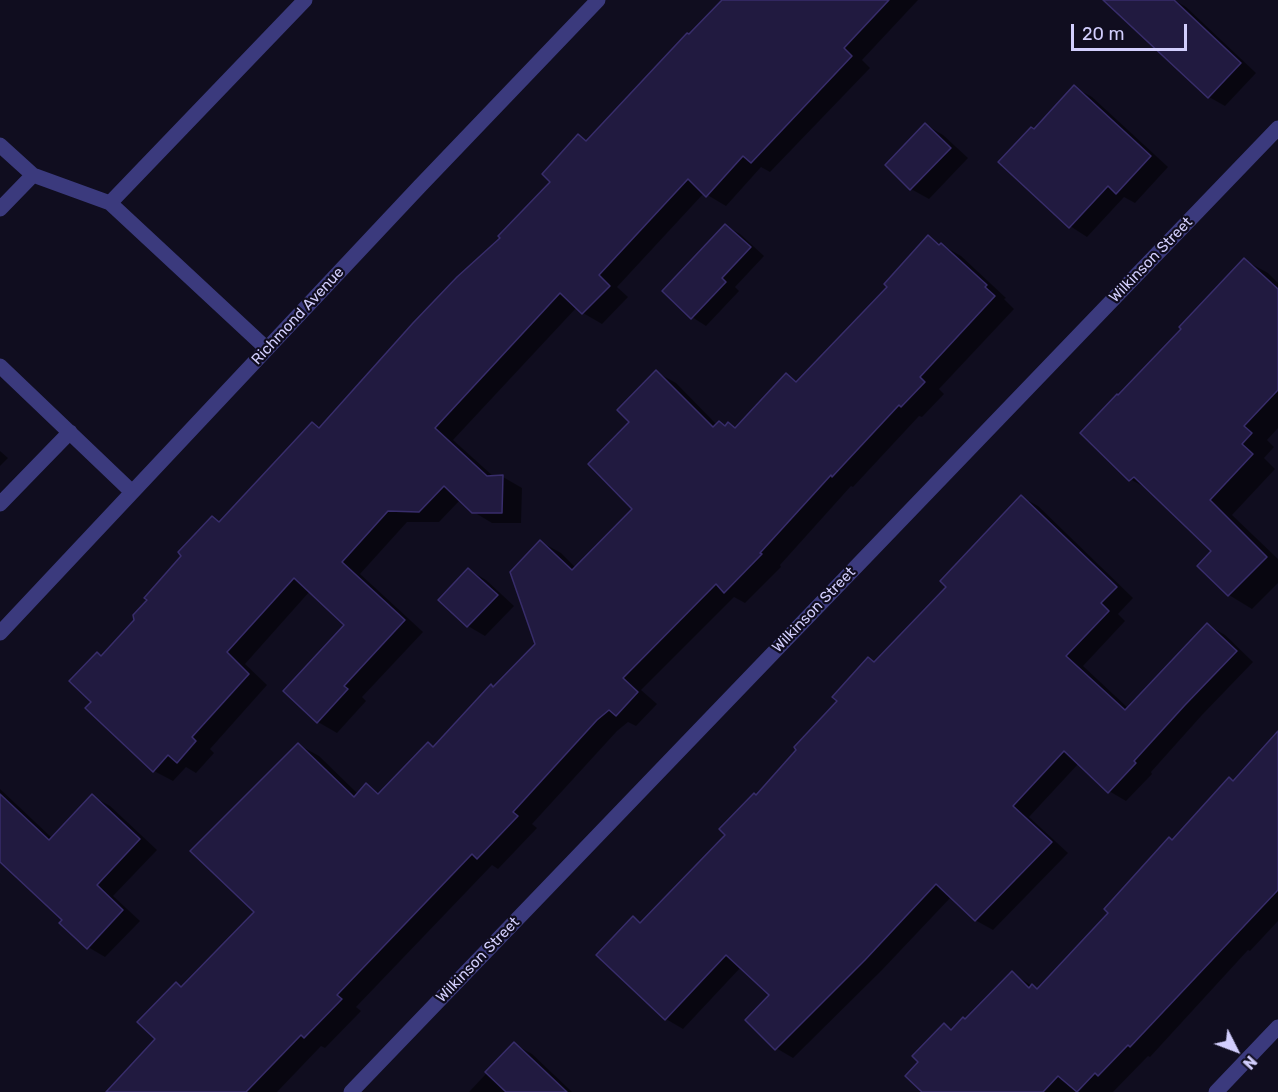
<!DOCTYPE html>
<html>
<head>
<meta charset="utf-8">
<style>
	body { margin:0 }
	#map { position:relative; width:1278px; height:1092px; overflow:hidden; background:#100d1f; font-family:Rubik,sans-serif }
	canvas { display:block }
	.north { position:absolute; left:1206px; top:1020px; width:60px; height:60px; -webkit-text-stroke:4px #100d1f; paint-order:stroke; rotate:132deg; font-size:16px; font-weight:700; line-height:24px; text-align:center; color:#d2cefd }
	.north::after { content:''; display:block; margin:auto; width:21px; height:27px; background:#d2cefd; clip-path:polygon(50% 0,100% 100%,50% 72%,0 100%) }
	.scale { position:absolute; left:1071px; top:24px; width:116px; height:27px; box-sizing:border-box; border:3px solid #d2cefd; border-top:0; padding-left:8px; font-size:18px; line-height:21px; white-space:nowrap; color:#d2cefd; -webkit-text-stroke:4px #100d1f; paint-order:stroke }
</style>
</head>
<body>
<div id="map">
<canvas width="1278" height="1092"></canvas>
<div class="north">N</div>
<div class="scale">20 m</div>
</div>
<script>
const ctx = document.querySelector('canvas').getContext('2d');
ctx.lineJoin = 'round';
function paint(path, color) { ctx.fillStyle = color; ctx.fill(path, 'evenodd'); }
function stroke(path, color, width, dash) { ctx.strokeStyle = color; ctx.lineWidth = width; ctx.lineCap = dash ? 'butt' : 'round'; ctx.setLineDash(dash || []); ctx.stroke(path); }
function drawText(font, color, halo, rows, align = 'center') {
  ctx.font = font + ' Rubik,sans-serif'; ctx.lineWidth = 4.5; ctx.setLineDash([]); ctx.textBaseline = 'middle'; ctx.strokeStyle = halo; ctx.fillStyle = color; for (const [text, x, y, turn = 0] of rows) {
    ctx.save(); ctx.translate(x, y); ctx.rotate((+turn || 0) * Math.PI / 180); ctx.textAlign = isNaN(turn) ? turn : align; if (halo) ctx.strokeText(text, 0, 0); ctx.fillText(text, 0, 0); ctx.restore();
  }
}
paint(new Path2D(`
	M 724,0 L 918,0 L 862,60 L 870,68 L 770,172 L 761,167 L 726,206 L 704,193 L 617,287 L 628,297 L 602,324 L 583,313 L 577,307 L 453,440 L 494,477 L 503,477 L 522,488 L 521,523 L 492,523 L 472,511 L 460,500 L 439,522 L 407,522 L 360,574 L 423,632 L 362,697 L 366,701 L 337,733 L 318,722 L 285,691 L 346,625 L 310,591 L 245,664 L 267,685 L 210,749 L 214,753 L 196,773 L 186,767 L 173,781 L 154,771 L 93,702 L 97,653 L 103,657 L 136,620 L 212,518 L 221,523 L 313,423 L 321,428 L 502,238 L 552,182 L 578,136 L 588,141 Z
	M 1105,0 L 1174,0 L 1186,7 L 1256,73 L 1225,106 L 1209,97 Z
	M 1074,87 L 1092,97 L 1168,167 L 1135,203 L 1124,197 L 1087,237 L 1070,226 L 1034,131 Z
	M 926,125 L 943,135 L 968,158 L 929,199 L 911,189 L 887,165 Z
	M 726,226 L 740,234 L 764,256 L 735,287 L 739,291 L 706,326 L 692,317 Z
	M 928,237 L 961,256 L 1006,298 L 1004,299 L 1014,309 L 939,389 L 944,394 L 922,417 L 919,416 L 853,487 L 851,486 L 780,565 L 781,567 L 745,603 L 734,597 L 641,690 L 657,704 L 636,726 L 628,722 L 617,731 L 532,824 L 537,828 L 498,869 L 492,865 L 356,1007 L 361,1011 L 325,1048 L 321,1046 L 277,1092 L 108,1092 L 157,1039 L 182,988 L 256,912 L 299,745 L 319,756 L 358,794 L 366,785 L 381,794 L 428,744 L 435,748 L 491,686 L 494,688 L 536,645 L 541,542 L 561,553 L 576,568 L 634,509 L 632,422 L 656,372 L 676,383 L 717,425 L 719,423 L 726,427 L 728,424 L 737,429 L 786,375 L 798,382 L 890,287 Z
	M 1244,260 L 1268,273 L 1278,283 L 1278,428 L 1267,440 L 1274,447 L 1264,458 L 1275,469 L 1232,515 L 1278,559 L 1278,583 L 1252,609 L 1229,595 L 1213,551 L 1151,491 L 1130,479 L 1119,397 Z
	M 0,451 L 8,458 L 0,466 Z
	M 1021,497 L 1038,506 L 1133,598 L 1118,614 L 1125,621 L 1083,666 L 1129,709 L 1208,625 L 1225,635 L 1253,662 L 1202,715 L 1151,772 L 1152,774 L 1126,801 L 1109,791 L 1079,763 L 1029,817 L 1068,853 L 993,930 L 975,920 L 951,897 L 882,970 L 793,1058 L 776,1048 L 771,995 L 741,967 L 683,1029 L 666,1019 L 598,955 L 633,918 L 642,923 L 727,834 L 756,796 L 875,663 L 948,587 Z
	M 469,570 L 486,580 L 514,606 L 485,636 L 468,626 L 440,600 Z
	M 1278,733 L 1278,921 L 1250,951 L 1248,950 L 1150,1057 L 1148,1056 L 1113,1092 L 924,1092 L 920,1062 L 944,1024 L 953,1030 L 966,1020 L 1012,973 L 1038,990 L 1230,779 L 1235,782 Z
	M 0,789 L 52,838 L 92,796 L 110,806 L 157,850 L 113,896 L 140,921 L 105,957 L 88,947 L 64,920 L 0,860 Z
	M 514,1044 L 532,1054 L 572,1092 L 469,1092 Z`), '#0007');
const building = new Path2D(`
	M 722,0 L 889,0 L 844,48 L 852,56 L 751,163 L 743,156 L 706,197 L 688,179 L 599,275 L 610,286 L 582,314 L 560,293 L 435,428 L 487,476 L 503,475 L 502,513 L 472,513 L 444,486 L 419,512 L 388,511 L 342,562 L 405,620 L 344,686 L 348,689 L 317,723 L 283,691 L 344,625 L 294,578 L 227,652 L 249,674 L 192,737 L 196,741 L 177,763 L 168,755 L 153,772 L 85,708 L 91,702 L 69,681 L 97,652 L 101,656 L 134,620 L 133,615 L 147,600 L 144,598 L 181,556 L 178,552 L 212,516 L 219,522 L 312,422 L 319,428 L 413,323 L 457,277 L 500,238 L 498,236 L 550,182 L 542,174 L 578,134 L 586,141 L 687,33 L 689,34 Z
	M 1103,0 L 1174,0 L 1241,63 L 1208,98 Z
	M 1074,85 L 1151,156 L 1116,194 L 1108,186 L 1069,228 L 998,162 L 1031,127 L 1034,129 Z
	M 925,123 L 951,148 L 910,190 L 885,165 Z
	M 725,224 L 751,247 L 722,278 L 726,282 L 691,319 L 662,291 Z
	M 928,235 L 939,245 L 941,243 L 987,285 L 985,287 L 995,296 L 920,377 L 925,382 L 901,407 L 899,405 L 832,477 L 831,475 L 760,553 L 762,554 L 724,593 L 716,584 L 623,678 L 638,692 L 616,716 L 609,710 L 597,720 L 513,812 L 518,816 L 477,859 L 472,854 L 337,995 L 342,999 L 304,1038 L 301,1035 L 246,1092 L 106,1092 L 155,1039 L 137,1022 L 176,982 L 181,987 L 254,912 L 190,851 L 298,743 L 354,797 L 366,783 L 378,794 L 428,742 L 433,747 L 491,684 L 493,687 L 535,644 L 510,572 L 540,540 L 572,570 L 632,509 L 588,464 L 629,422 L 617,410 L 656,370 L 713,427 L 719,421 L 725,426 L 728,422 L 735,428 L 786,373 L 796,382 L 887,287 L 884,284 Z
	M 1244,258 L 1278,289 L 1278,390 L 1244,426 L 1252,433 L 1242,444 L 1253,454 L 1210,500 L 1267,557 L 1228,596 L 1197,566 L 1211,551 L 1134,477 L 1129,481 L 1080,433 L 1117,394 L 1118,395 L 1181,329 L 1179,327 Z
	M 1021,495 L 1117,587 L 1101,603 L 1109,611 L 1066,656 L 1125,710 L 1207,623 L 1237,651 L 1185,705 L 1134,761 L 1136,763 L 1108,793 L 1064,751 L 1013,806 L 1052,842 L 975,921 L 936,884 L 865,960 L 775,1050 L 745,1020 L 769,995 L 726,955 L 665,1020 L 596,955 L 633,916 L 640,923 L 725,835 L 719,829 L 754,793 L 756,795 L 796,750 L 794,747 L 837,701 L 832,697 L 868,657 L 874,662 L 946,587 L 940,581 Z
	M 468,568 L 498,595 L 467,627 L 438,600 Z
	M 1278,731 L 1278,890 L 1130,1047 L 1128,1045 L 1098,1076 L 1095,1073 L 1077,1092 L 1058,1076 L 1043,1092 L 922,1092 L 905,1076 L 918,1062 L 912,1056 L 944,1023 L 951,1030 L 963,1017 L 965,1019 L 1012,971 L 1029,988 L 1032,984 L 1037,989 L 1108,913 L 1104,909 L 1169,837 L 1172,840 L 1229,777 L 1233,781 Z
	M 0,794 L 49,840 L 92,794 L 140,839 L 97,885 L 123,910 L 87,949 L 59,923 L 62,920 L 0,862 Z
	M 514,1042 L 567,1092 L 506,1092 L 485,1072 Z`);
paint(building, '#211a40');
stroke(building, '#382d6b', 1.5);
stroke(new Path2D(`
	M 0,145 L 33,175 L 110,203 L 267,349
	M 110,203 L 305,0
	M 0,209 L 33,175
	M 0,366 L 132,492
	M 0,504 L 70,432
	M 0,633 L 419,187 L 598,0
	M 351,1092 L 1278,128
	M 1216,1092 L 1278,1027`), '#3b3a7d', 15);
drawText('15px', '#d2cefd', '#100d1f', [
	["Wilkinson Street",1151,260,-46],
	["Richmond Avenue",298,316,-47],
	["Wilkinson Street",814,610,-46],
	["Wilkinson Street",478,960,-46]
]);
</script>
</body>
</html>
